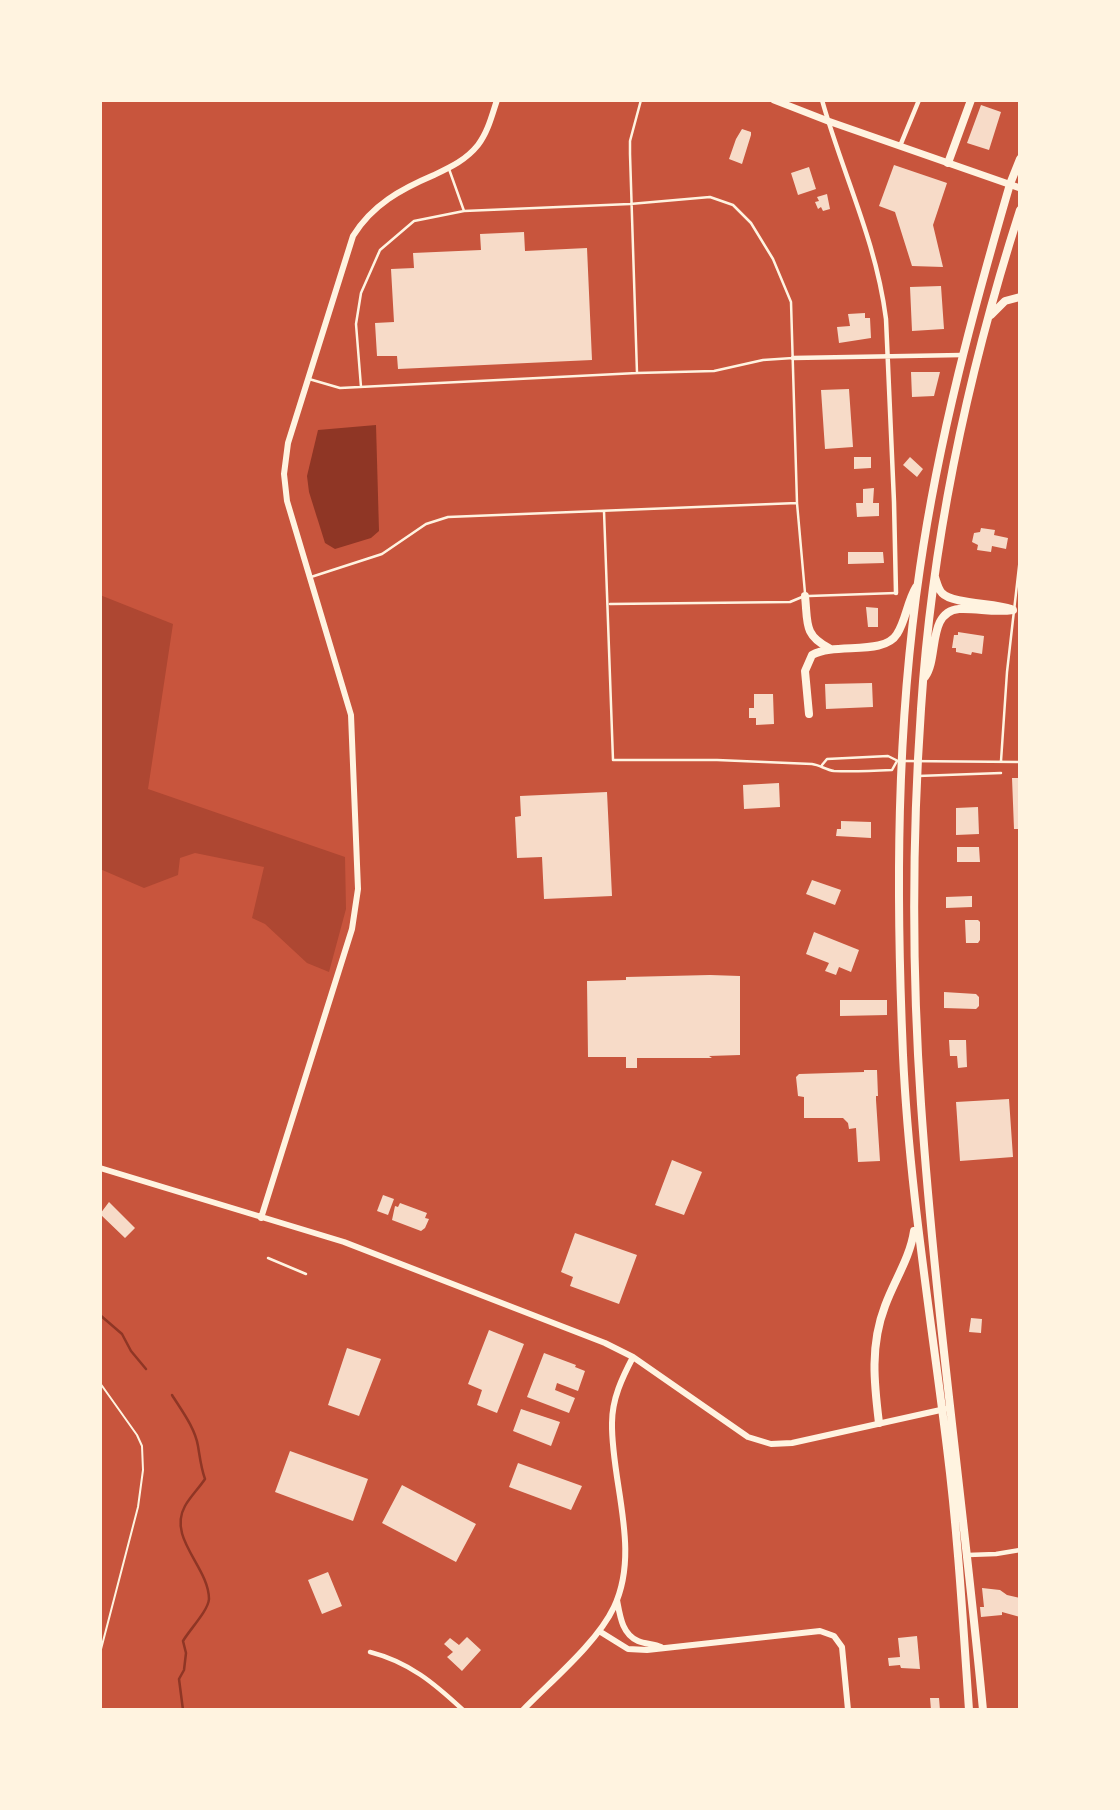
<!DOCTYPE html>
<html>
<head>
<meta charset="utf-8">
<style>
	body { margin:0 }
	#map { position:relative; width:1120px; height:1810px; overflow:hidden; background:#c8553d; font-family:"Asap Condensed",sans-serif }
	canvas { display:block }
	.frame { position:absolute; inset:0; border:102px solid #fff3e0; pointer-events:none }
</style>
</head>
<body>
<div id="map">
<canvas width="1120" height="1810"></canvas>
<div class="frame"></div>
</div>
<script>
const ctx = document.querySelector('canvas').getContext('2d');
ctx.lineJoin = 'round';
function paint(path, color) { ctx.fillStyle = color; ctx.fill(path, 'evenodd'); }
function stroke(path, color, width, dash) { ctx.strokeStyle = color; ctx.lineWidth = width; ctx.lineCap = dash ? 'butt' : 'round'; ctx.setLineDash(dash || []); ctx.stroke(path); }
paint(new Path2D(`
	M 100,595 L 173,624 L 148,789 L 345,857 L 346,909 L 329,972 L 307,963 L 265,924 L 252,918 L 264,867 L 195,853 L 180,858 L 178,875 L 144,888 L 100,869 Z`), '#ae4732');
paint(new Path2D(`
	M 376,425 L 379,531 L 371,538 L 335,549 L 325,543 L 309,492 L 307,476 L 318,430 Z`), '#8f3625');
stroke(new Path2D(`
	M 100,1315 L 122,1334 L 131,1351 L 146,1369
	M 172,1395 C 182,1411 195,1428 198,1446 C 200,1458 201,1468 205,1479 C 199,1488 190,1497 185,1506 C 167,1538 209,1567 209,1599 C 208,1611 190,1629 183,1641 L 186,1653 L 184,1670 L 179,1679 L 183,1710`), '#8f3625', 2.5);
paint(new Path2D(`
	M 981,105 L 1001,112 L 989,150 L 967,143 Z
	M 742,129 L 751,132 L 751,135 L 742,164 L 729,159 L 736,139 Z
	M 894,165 L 947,183 L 933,225 L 943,267 L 912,266 L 895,212 L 879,206 Z
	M 809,167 L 816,189 L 798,195 L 791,173 Z
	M 827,194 L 830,209 L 823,211 L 821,207 L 818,209 L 815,202 L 819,201 L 817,197 Z
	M 524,232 L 525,251 L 587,248 L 592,360 L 398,369 L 397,356 L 377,356 L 375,323 L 394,322 L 391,269 L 414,268 L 413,253 L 481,250 L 480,234 Z
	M 941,286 L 944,329 L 912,331 L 910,287 Z
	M 865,313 L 865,318 L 870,318 L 871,338 L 839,343 L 837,327 L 850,326 L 848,314 Z
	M 911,372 L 940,372 L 934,396 L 912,397 Z
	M 849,389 L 853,447 L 825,449 L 821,390 Z
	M 854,457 L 871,457 L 871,468 L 854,469 Z
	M 910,457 L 923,469 L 917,477 L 903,465 Z
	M 874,488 L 873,503 L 879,503 L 879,516 L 857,517 L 856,503 L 863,503 L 863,489 Z
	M 981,528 L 995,530 L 994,535 L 1008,538 L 1006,549 L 992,546 L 991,552 L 977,550 L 978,545 L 972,542 L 974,533 L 980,532 Z
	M 848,552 L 883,552 L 884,563 L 848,564 Z
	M 866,607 L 878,608 L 878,627 L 868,627 Z
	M 958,632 L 984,636 L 982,654 L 972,652 L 971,655 L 956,652 L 956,648 L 952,648 L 954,635 L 958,635 Z
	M 872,683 L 873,707 L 826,709 L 825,684 Z
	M 754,694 L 773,694 L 774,724 L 756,725 L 756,718 L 749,718 L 749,708 L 754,708 Z
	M 1012,778 L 1020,778 L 1020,829 L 1014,829 Z
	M 779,783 L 780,807 L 744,809 L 743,785 Z
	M 607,792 L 612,896 L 544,899 L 542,857 L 517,858 L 515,817 L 521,816 L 520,796 Z
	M 978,807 L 979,834 L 956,835 L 956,808 Z
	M 841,821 L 871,822 L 871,838 L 836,836 L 837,829 L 841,829 Z
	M 957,847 L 979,847 L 980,862 L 957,862 Z
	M 812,880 L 841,890 L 835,905 L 806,894 Z
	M 972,896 L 972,907 L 946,908 L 946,897 Z
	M 965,920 L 978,920 L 980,922 L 980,940 L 978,943 L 966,943 Z
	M 814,932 L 859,950 L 851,972 L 839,967 L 836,975 L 825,971 L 829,963 L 806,954 Z
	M 710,975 L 740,976 L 740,1055 L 709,1056 L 712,1058 L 637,1058 L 637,1068 L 626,1068 L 626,1057 L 588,1057 L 587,981 L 626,980 L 626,977 Z
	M 944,992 L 976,994 L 979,997 L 979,1006 L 976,1009 L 944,1008 Z
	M 840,1000 L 887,1000 L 887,1015 L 840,1016 Z
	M 949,1040 L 966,1040 L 967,1067 L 958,1068 L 957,1056 L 950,1056 Z
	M 864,1070 L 877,1070 L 878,1096 L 876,1096 L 876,1100 L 880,1161 L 858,1162 L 856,1128 L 849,1129 L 848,1123 L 843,1118 L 804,1118 L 804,1097 L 798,1096 L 796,1077 L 799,1074 L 864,1072 Z
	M 1009,1099 L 1013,1157 L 960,1161 L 956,1102 Z
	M 672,1160 L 702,1172 L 684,1215 L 655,1205 Z
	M 383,1195 L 394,1199 L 388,1215 L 377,1211 Z
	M 109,1202 L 135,1228 L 125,1238 L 100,1214 Z
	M 400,1203 L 427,1213 L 425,1218 L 429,1219 L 425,1228 L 421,1231 L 392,1220 L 395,1206 L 398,1207 Z
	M 575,1233 L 637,1255 L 619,1304 L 570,1286 L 573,1277 L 561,1272 Z
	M 971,1318 L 982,1319 L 981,1333 L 969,1332 Z
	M 489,1330 L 524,1344 L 497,1413 L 477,1405 L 482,1390 L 468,1384 Z
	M 347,1348 L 381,1359 L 359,1416 L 328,1405 Z
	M 544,1353 L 576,1365 L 575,1367 L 585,1371 L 578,1391 L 557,1383 L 555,1390 L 575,1398 L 569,1413 L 527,1397 Z
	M 521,1409 L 560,1422 L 551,1446 L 513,1431 Z
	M 290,1451 L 368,1479 L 353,1521 L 275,1492 Z
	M 518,1463 L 582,1486 L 571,1510 L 509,1487 Z
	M 402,1485 L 476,1524 L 456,1562 L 382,1523 Z
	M 328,1572 L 342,1606 L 322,1614 L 308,1580 Z
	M 982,1588 L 1000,1590 L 1007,1595 L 1020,1598 L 1020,1617 L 1002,1612 L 1002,1615 L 981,1617 L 980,1607 L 984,1607 Z
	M 917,1636 L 920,1669 L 901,1668 L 900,1665 L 889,1666 L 888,1658 L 900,1657 L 898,1638 Z
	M 467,1637 L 481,1650 L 462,1671 L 447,1657 L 453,1652 L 444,1644 L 450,1638 L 459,1645 Z
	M 930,1698 L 939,1698 L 940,1710 L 931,1710 Z`), '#f7dbc8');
stroke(new Path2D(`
	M 100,1383 L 137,1435 L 142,1446 L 143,1470 L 138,1507 L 100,1653`), '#fff3e0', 2);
stroke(new Path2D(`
	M 449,169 L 464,211
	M 637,373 L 630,154 L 630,141 L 641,100
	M 309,379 L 340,388 L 637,373 L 714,371 L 763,360 L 793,358
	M 361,387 L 356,324 L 361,293 L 380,250 L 414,221 L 464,211 L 630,204 L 710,197 L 733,205 L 751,223 L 773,259 L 791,302 L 797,503 L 805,593
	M 604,511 L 613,760 L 717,760 L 812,764 C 820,765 826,770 834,771 C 853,772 873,771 892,770 L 897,761
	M 311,577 L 382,554 L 426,524 L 448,517 L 797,503
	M 809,596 L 896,593
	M 610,604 L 790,602 L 802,597
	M 904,761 L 1020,762
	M 1001,761 L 1007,672 L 1020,558
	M 822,765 L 827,759 L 888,756 L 898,761
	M 918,776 L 1001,773
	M 268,1258 L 306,1274`), '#fff3e0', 2.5);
stroke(new Path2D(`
	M 822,100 C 843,175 876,240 886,319 L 894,502 L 896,593
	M 900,146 L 919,100
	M 793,358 L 962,355
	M 968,1555 L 996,1554 L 1020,1550
	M 370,1652 C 409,1662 434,1683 463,1710`), '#fff3e0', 4.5);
stroke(new Path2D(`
	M 100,1168 L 344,1242 L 605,1343 L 633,1357 L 748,1437 L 771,1444 L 792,1443 L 945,1409
	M 261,1218 L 352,929 L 358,889 L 351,715 L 287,501 L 284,474 L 288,443 L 353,236 C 372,205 401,189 434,175 C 451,167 466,160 478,145 C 488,132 492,115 497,100
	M 617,1600 C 620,1616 622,1634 638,1641 C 645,1644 654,1644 661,1647
	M 599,1631 L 628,1649 L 647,1650 L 820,1631 L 834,1636 L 842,1647 L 848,1710
	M 523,1710 C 551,1681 597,1643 614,1607 C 641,1550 611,1482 612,1423 C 612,1399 622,1378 633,1357`), '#fff3e0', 6);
stroke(new Path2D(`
	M 774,100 L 828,121 L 1020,188`), '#fff3e0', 7);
stroke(new Path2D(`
	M 948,163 L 971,100
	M 991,315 L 1005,301 L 1020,297
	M 935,577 C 937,583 938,589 942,593 C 952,604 995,603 1011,609
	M 805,596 C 808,622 803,635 829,648
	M 925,677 C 939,658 927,612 959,609 C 978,608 993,613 1013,610
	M 809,714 L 805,671 L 812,655 C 835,642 884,656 897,634 C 906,620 907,602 916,587
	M 879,1423 C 874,1383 870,1345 885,1306 C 894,1281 910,1258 914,1231
	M 969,1710 C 963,1623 958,1535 947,1448 C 931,1317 909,1187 903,1055 C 896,894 896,729 920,568 C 939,437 973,311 1010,184 L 1020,159
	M 983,1710 C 964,1508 935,1307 921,1104 C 912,974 912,840 921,709 C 932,539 968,372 1020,210`), '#fff3e0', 8);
</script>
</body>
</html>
